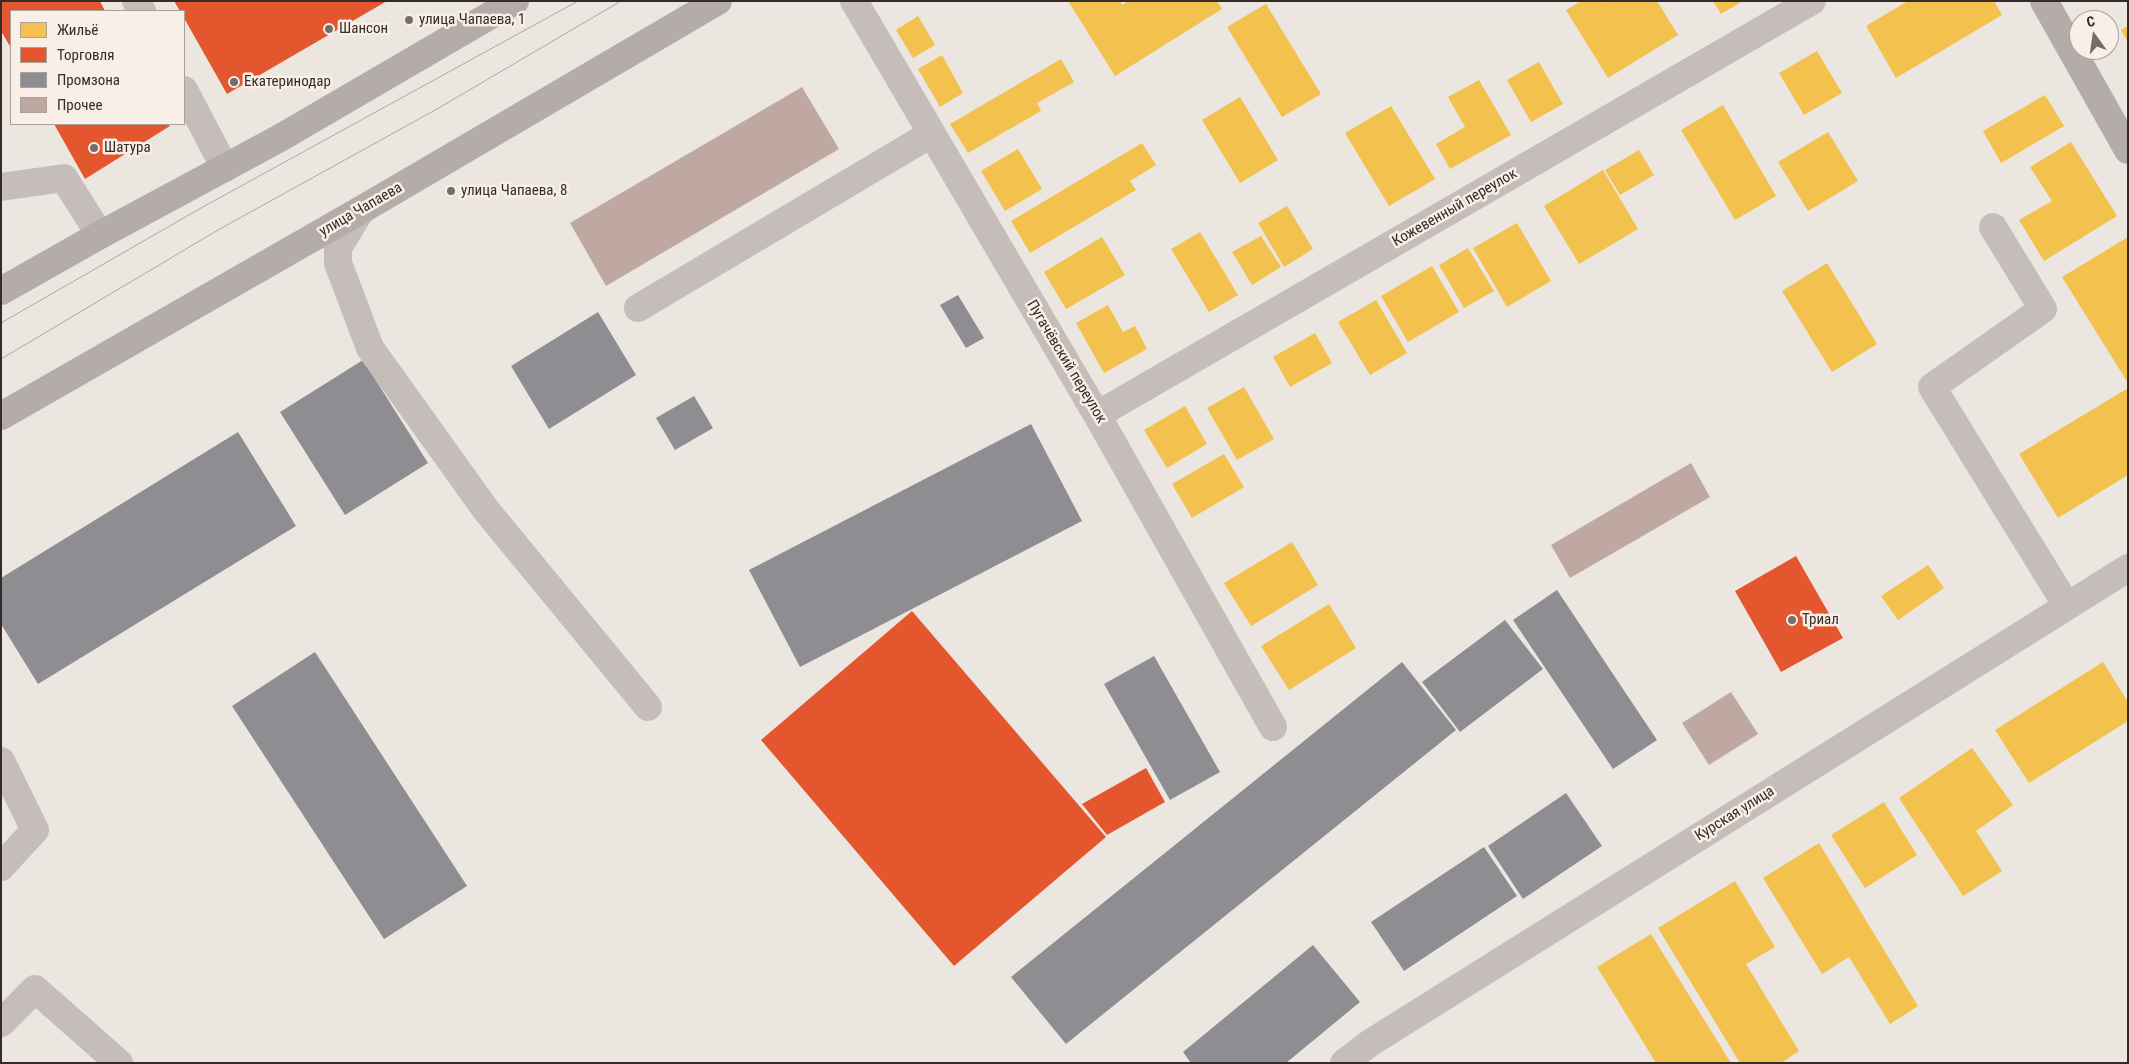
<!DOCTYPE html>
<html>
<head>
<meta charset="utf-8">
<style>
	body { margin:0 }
	#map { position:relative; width:2129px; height:1064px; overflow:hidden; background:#ece6e0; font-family:"Roboto Condensed",sans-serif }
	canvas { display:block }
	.frame { position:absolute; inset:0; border:2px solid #362b28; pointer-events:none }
	.legend { position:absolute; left:10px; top:10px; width:175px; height:115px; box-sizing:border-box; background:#f9efe7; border:1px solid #aba19b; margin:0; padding:6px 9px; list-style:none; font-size:15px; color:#362b28 }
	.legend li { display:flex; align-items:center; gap:10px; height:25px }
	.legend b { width:25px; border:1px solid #aba19b }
	.north { position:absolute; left:2069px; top:10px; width:50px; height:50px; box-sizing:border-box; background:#f9efe7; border:1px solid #aba19b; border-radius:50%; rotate:346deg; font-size:14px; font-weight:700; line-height:20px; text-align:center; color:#362b28 }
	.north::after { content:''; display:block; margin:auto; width:18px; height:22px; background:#766c68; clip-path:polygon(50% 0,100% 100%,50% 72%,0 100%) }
</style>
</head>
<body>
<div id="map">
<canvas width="2129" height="1064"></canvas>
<div class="frame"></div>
<ul class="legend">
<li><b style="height:14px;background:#f2c14e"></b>Жильё</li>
<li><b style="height:14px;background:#e4572e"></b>Торговля</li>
<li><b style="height:14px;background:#8d8d92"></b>Промзона</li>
<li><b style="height:14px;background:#bfa8a2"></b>Прочее</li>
</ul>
<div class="north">С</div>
</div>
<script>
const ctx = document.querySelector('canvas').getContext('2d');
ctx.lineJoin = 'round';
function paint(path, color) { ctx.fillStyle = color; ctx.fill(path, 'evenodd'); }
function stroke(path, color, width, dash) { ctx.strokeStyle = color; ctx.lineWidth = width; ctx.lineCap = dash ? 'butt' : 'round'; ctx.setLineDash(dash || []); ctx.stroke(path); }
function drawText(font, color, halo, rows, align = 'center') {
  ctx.font = font + ' "Roboto Condensed",sans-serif'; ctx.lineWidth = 5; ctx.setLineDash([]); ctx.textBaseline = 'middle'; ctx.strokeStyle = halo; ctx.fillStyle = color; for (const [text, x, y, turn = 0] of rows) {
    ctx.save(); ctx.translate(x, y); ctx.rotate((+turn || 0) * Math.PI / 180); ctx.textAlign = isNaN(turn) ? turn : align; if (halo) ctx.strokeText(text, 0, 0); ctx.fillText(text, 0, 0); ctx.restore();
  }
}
paint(new Path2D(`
	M 1068,1 L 1120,1 L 1122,5 L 1128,1 L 1217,1 L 1222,9 L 1115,76 Z
	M 1581,1 L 1600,1 L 1601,3 L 1604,1 L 1657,1 L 1678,35 L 1608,78 L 1566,10 Z
	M 1713,1 L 1743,1 L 1721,14 Z
	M 1908,1 L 1994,1 L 2002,15 L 1896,78 L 1866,26 Z
	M 1266,4 L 1321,94 L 1282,117 L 1227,27 Z
	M 918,16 L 935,45 L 913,58 L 896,30 Z
	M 2128,26 L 2128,42 L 2121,30 Z
	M 1817,51 L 1842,93 L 1804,115 L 1779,73 Z
	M 942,55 L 963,93 L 940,107 L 918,69 Z
	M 1061,59 L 1074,82 L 1037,103 L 1041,111 L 968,153 L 950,124 Z
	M 1539,62 L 1563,104 L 1531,122 L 1507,80 Z
	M 1479,80 L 1511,135 L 1450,169 L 1436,144 L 1465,127 L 1448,97 Z
	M 2045,95 L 2064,126 L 2001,163 L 1983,131 Z
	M 1240,97 L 1278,160 L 1240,183 L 1202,120 Z
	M 1723,105 L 1776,196 L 1735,220 L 1681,130 Z
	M 1391,106 L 1435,179 L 1389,206 L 1345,133 Z
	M 1828,132 L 1858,181 L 1808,211 L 1778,162 Z
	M 2071,142 L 2117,216 L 2044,261 L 2019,220 L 2052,201 L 2030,167 Z
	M 1142,143 L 1156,165 L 1130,181 L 1136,190 L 1030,253 L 1011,221 Z
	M 1018,149 L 1042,189 L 1005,211 L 981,171 Z
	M 1639,150 L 1654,175 L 1620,195 L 1605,170 Z
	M 1603,170 L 1638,229 L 1579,264 L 1544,206 Z
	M 1287,206 L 1313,249 L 1284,267 L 1258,223 Z
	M 1517,223 L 1551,281 L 1507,307 L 1473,248 Z
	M 1200,232 L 1238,295 L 1209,312 L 1171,249 Z
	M 1261,236 L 1281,267 L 1252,285 L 1232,252 Z
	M 1102,237 L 1125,275 L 1066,309 L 1044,272 Z
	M 2128,237 L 2128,383 L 2062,277 Z
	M 1468,248 L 1494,291 L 1464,308 L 1439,265 Z
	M 1827,263 L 1877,344 L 1832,372 L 1782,291 Z
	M 1432,266 L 1459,312 L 1408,342 L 1381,296 Z
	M 1376,300 L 1407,353 L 1370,375 L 1338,322 Z
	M 1108,305 L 1123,332 L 1135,326 L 1147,349 L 1104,373 L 1076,323 Z
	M 1315,333 L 1332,363 L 1290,387 L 1273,357 Z
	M 1244,387 L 1274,439 L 1237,460 L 1207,408 Z
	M 2128,388 L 2128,475 L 2058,518 L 2019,454 Z
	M 1185,406 L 1207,444 L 1167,468 L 1144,430 Z
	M 1224,454 L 1244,487 L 1192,518 L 1172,484 Z
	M 1292,542 L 1318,585 L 1251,626 L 1224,583 Z
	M 1928,565 L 1944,588 L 1898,620 L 1881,596 Z
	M 1329,604 L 1356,648 L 1289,690 L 1261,646 Z
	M 2103,662 L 2128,702 L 2128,721 L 2029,783 L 1995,730 Z
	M 1972,748 L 2013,805 L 1976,831 L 2002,871 L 1963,896 L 1899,798 Z
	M 1884,802 L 1917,855 L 1865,888 L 1831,835 Z
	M 1819,843 L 1918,1006 L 1890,1024 L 1849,957 L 1822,974 L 1763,878 Z
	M 1735,881 L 1775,947 L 1746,964 L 1799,1051 L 1781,1063 L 1740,1063 L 1658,928 Z
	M 1651,934 L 1731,1063 L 1656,1063 L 1597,967 Z`), '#f2c14e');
paint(new Path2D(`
	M 1,1 L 100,1 L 105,11 L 11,11 L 11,48 L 1,31 Z
	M 174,1 L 387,1 L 227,94 L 184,18 L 184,11 L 180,11 Z
	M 54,124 L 168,124 L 170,126 L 85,179 Z
	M 1796,556 L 1843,638 L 1781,672 L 1735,591 Z
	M 912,611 L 1106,837 L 954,966 L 761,740 Z
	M 1146,768 L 1165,802 L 1107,835 L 1082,804 Z`), '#e4572e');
paint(new Path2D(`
	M 958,295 L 984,338 L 966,348 L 940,305 Z
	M 598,312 L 636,375 L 549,429 L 511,366 Z
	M 363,360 L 428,463 L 345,515 L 280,412 Z
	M 694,396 L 713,428 L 675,450 L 656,418 Z
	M 1031,424 L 1082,521 L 800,667 L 749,570 Z
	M 238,432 L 296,526 L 38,684 L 1,624 L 1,578 Z
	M 1557,590 L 1657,740 L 1613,769 L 1513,620 Z
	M 1505,620 L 1543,669 L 1460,732 L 1422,682 Z
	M 315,652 L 467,886 L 384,939 L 232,706 Z
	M 1154,656 L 1220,772 L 1170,800 L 1104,684 Z
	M 1402,662 L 1456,730 L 1066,1044 L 1011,977 Z
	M 1566,793 L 1602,846 L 1523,899 L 1488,846 Z
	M 1484,847 L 1517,896 L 1404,971 L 1371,922 Z
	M 1313,945 L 1360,1002 L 1286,1063 L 1191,1063 L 1183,1052 Z`), '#8d8d92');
paint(new Path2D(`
	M 802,87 L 839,149 L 606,286 L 570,223 Z
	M 1691,463 L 1710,497 L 1570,578 L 1551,545 Z
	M 1731,692 L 1758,734 L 1709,765 L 1682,723 Z`), '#bfa8a2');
stroke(new Path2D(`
	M 136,1 L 142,11
	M 854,1 L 1097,415 L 1273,727
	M 184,90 L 225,168
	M 1,187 L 64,178 L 100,235
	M 361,210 L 338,248 L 338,263 L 370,348 L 486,510 L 648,707
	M 1993,227 L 2043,309 L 1932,387 L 2067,606
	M 638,308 L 931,134
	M 1097,415 L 1812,1
	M 1,761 L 35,830 L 1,867
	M 1,1023 L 35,989 L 119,1063
	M 1344,1063 L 1370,1043 L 2128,568`), '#c5bdb9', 28);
stroke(new Path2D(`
	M 2044,1 L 2128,150
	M 1,291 L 100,235 L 280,138 L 515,1
	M 1,416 L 361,210 L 718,1`), '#b4aca8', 28);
stroke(new Path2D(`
	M 1,323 L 201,208 L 578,1
	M 1,359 L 218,230 L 437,109 L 621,1`), '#ada7a3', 1);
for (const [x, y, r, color] of [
	[409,20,5,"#766c68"],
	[329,29,5,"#766c68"],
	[234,82,5,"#766c68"],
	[94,148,5,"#766c68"],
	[451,191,5,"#766c68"],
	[1792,620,5,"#766c68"]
]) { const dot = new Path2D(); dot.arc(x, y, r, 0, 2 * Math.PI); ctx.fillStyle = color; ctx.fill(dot); stroke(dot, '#f9efe7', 2); }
drawText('15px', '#362b28', '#f9efe7', [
	["улица Чапаева, 1",419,20],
	["Шансон",339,29],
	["Екатеринодар",244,82],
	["Шатура",104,148],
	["улица Чапаева, 8",461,191],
	["Триал",1802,620]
], 'left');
drawText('15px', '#362b28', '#f9efe7', [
	["Кожевенный переулок",1455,208,-30],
	["улица Чапаева",361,210,-30],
	["Пугачёвский переулок",1066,362,59],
	["Курская улица",1735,814,-32]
]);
</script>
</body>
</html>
